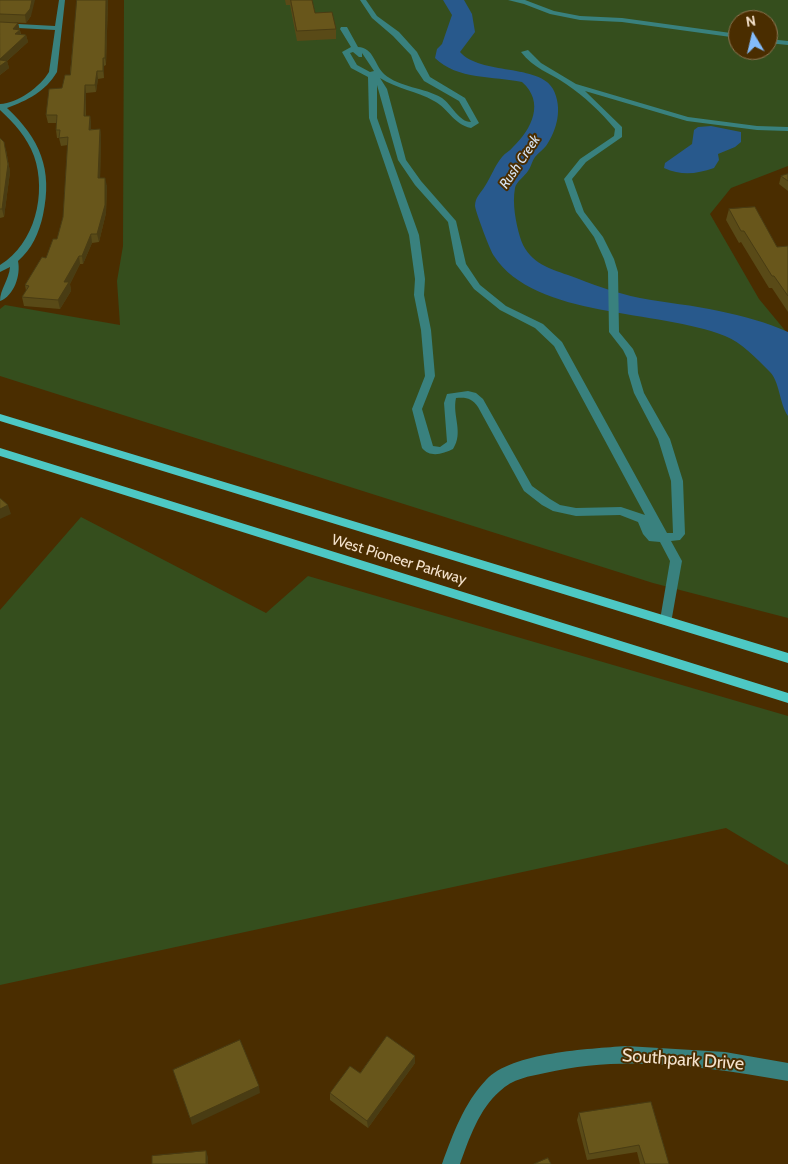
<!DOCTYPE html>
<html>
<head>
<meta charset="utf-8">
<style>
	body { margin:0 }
	#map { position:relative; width:788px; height:1164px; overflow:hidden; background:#4a2d00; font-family:Cabin,sans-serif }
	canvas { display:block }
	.north { position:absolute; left:728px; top:10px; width:50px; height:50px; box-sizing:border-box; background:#4a2d00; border:1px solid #8e7552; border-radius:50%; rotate:351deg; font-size:14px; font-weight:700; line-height:20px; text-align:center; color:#f4e2cc }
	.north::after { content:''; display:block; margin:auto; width:18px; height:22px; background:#83bcfb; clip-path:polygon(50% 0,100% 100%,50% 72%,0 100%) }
</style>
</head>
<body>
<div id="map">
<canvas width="788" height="1164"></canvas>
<div class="north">N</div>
</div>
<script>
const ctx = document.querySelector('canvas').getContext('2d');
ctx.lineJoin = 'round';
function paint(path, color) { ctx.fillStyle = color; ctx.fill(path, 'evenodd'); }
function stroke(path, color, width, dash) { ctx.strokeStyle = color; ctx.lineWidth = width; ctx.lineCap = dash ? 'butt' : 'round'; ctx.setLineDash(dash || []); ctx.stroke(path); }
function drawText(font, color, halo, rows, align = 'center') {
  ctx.font = font + ' Cabin,sans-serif'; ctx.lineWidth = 4; ctx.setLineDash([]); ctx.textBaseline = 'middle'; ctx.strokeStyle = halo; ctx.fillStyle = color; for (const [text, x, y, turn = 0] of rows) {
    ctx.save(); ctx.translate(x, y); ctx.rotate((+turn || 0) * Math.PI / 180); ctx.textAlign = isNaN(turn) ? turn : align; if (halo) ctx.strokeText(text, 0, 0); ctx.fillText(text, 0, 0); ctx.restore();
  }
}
paint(new Path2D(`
	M 124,0 L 788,0 L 788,166 L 731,188 L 710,214 L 759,299 L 788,334 L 788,618 L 653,583 L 0,376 L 0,309 L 5,305 L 120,325 L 117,281 L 123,246 ZM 738,20 L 768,20 L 768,50 L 738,50 Z
	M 81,517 L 266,613 L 308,576 L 788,716 L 788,865 L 726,828 L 0,985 L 0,610 Z`), '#354e1d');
paint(new Path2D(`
	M 443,0 L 464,0 L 472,14 L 475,32 L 460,52 C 480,75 540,64 553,89 C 563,108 557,130 546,146 C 543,150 538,153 535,157 C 532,161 531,167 528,171 C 524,177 516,182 515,188 C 512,204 516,223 520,237 C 527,261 547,268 568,275 C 592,284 615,293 640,298 C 666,303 693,305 719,311 C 743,316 766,322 788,332 L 788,416 C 779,403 780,381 769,371 C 757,359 741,342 725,336 C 659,309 535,319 494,256 C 490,250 476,213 475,206 C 475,197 481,193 485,186 C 491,177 495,165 502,157 C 505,153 510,151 513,147 C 532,129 545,102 522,82 C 494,76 457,80 435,58 L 437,49 L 442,44 L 452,15 Z
	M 711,126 L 741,132 L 741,142 L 735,147 L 718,154 L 719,160 L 714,168 C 696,174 682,176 664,168 L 665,163 L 692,144 L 694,130 L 698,127 Z`), '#28598c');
paint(new Path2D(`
	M 59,0 L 65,0 L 57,72 C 45,92 28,100 7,108 C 40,139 53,169 43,215 C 39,233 32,249 18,261 C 21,275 14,296 0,301 C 0,289 9,280 10,267 L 0,272 L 0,265 C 35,244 47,193 34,156 C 27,137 14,123 0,110 L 0,104 C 18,103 40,87 49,72 L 55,30 L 0,27 L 0,23 L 55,26 Z
	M 360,0 L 366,0 L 377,16 L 399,32 L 417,52 L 430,77 L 465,98 L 479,123 L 471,128 C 453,124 449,109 434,101 C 417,91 397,89 380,78 L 387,89 L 406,160 L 421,181 L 456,221 L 466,264 L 480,285 L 506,306 L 543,324 L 562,342 L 667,533 L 673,533 L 671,481 L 658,439 L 634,393 L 628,373 L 627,358 L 623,350 L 609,332 L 608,272 L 604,259 L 594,237 L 576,212 L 564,179 L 580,159 L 614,136 L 615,129 C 601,112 584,96 566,84 C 550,73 533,68 521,52 L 528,50 L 541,63 L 576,84 L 688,117 L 757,126 L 788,127 L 788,131 L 757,130 L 687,121 L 585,91 L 622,127 L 622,137 L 586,162 L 572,179 L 584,212 L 603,237 L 614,259 L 618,272 L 619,332 L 633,349 L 637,358 L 638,373 L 644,393 L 670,439 L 683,481 L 685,534 L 680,540 L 671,541 L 682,561 L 671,623 L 661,623 L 660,620 L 670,561 L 660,542 L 649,541 L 643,534 L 638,522 L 620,515 L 576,516 L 553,511 L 542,505 L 524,491 L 478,407 C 472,398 466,397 456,398 C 452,416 464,432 453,449 C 443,454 430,458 422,448 L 412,409 L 425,376 L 421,330 L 414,295 L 415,279 L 409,235 L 369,118 L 368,77 L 351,68 L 342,52 L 351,47 L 340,29 L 341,27 L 347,27 L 358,47 C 374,48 374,64 384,74 C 400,88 424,87 442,98 C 452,105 459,122 471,122 L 459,101 L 424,81 L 416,69 L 411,55 L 393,36 L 372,18 ZM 353,52 L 359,57 L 362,57 L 362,53 L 374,71 L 370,72 L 357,65 L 350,53 ZM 377,85 L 398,160 L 415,185 L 448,222 L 456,264 L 474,289 L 500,310 L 535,328 L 554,346 L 645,515 L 621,507 L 576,508 L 560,505 L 550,499 L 532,486 L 483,399 L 476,393 L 468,391 L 447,394 L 444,403 L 447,442 L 440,447 L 433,446 L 422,409 L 435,376 L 431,330 L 424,295 L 425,279 L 419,235 L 377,118 Z
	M 508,0 L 525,0 L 554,11 L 580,16 L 622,18 L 738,34 L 738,38 L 622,22 L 580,20 L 550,14 L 524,4 Z
	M 768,39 L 788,41 L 788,45 L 768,43 Z
	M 626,1046 L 725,1052 L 788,1063 L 788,1081 C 708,1067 625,1054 545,1073 C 530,1076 512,1079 500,1091 C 479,1109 469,1139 460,1164 L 442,1164 C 453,1134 464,1103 486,1080 C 512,1052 589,1049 626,1046 Z`), '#39817e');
paint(new Path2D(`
	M 0,414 L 788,653 L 788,663 L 0,421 Z
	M 0,448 L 788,693 L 788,703 L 0,456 Z`), '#4dc8c4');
paint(new Path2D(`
	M 0,0 L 31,16 L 26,23 L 1,22 L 18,23 L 21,34 L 26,35 L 28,42 L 7,61 L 9,68 L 0,75 Z
	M 77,0 L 108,0 L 106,65 L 104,66 L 104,78 L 98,79 L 96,92 L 86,93 L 86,116 L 90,116 L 91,124 L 91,129 L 100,129 L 101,137 L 100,178 L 107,186 L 106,213 L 99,242 L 92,243 L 83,264 L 80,264 L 70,284 L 71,291 L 60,309 L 24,306 L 22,297 L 26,291 L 25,285 L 46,258 L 57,239 L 63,217 L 68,145 L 61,146 L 59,138 L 57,138 L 56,130 L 56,123 L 48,123 L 46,115 L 70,75 Z
	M 285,0 L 312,0 L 315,13 L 336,29 L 336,39 L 297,41 L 290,5 L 286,5 Z
	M 0,138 L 6,150 L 10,172 L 4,217 L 0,218 Z
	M 788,174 L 788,191 L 779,184 L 781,176 Z
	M 729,209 L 777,247 L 788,246 L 788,312 L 772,288 L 769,288 L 741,242 L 739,243 L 726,220 Z
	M 415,1056 L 415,1063 L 368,1128 L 330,1100 L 330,1093 L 360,1073 Z
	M 651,1102 L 669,1164 L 640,1164 L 637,1152 L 587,1160 L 577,1120 L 579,1113 Z`), '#594a17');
paint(new Path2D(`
	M 32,0 L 35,0 L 31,16 L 26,23 L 25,15 Z
	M 106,0 L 108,0 L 106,65 L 105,58 Z
	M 18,23 L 21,37 L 17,41 L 13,29 Z
	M 26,35 L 28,42 L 7,61 L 9,68 L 0,75 L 0,59 Z
	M 103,58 L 104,66 L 104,78 L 103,71 Z
	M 97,71 L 98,79 L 96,92 L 95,85 Z
	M 85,85 L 86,93 L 85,124 L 84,116 Z
	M 90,116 L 91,124 L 91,138 L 89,130 Z
	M 100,129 L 101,137 L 100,186 L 98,178 Z
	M 6,150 L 10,172 L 4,217 L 2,209 Z
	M 105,178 L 107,186 L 106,213 L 99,242 L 97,234 Z
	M 91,234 L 92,243 L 83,264 L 82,256 Z
	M 79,256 L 80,264 L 70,284 L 71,291 L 60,309 L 58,300 L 64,282 Z
	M 8,505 L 11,514 L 0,519 L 0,509 Z
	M 415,1056 L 415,1063 L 368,1128 L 367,1121 Z
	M 259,1086 L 260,1093 L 192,1125 L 190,1118 Z
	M 206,1151 L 208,1157 L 208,1164 L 206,1164 Z`), '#493c13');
const building = new Path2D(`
	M 0,0 L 32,0 L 30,9 L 25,15 L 0,14 Z
	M 77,0 L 106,0 L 105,58 L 103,58 L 103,71 L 97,71 L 95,85 L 85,85 L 84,116 L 90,116 L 89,130 L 100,129 L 98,178 L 105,178 L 105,205 L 97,234 L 91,234 L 82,256 L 79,256 L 64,282 L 69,282 L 58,300 L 22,297 L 29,286 L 25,285 L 42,257 L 46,258 L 53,239 L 57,239 L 63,217 L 68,137 L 59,138 L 60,130 L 56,130 L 57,115 L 46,115 L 49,89 L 62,88 L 65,75 L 70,75 Z
	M 291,0 L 312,0 L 315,13 L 332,12 L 336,29 L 297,31 Z
	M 0,22 L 18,23 L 13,29 L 20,30 L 15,34 L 26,35 L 0,59 Z
	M 0,60 L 7,61 L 0,66 Z
	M 0,138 L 4,142 L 8,164 L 2,209 L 0,209 Z
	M 788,174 L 788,181 L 781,176 Z
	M 755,207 L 777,247 L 788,246 L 788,296 L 774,276 L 772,276 L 744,231 L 741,231 L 729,209 Z
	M 0,498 L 8,505 L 0,509 Z
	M 387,1036 L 415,1056 L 367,1121 L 330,1093 L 350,1066 L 360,1073 Z
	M 240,1040 L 259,1086 L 190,1118 L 173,1070 Z
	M 651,1102 L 669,1164 L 645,1164 L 639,1145 L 589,1154 L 579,1113 Z
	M 206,1151 L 206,1164 L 152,1164 L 152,1156 Z
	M 548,1158 L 551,1164 L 534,1164 Z`);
paint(building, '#68561b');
stroke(building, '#493c13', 1);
drawText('italic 14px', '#d4e2f1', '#4a2d00', [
	["Rush Creek",520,162,-56]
]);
drawText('15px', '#f4e2cc', '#4a2d00', [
	["West Pioneer Parkway",399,560,17]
]);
drawText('18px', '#f4e2cc', '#4a2d00', [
	["Southpark Drive",683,1060,4]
]);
</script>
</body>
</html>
